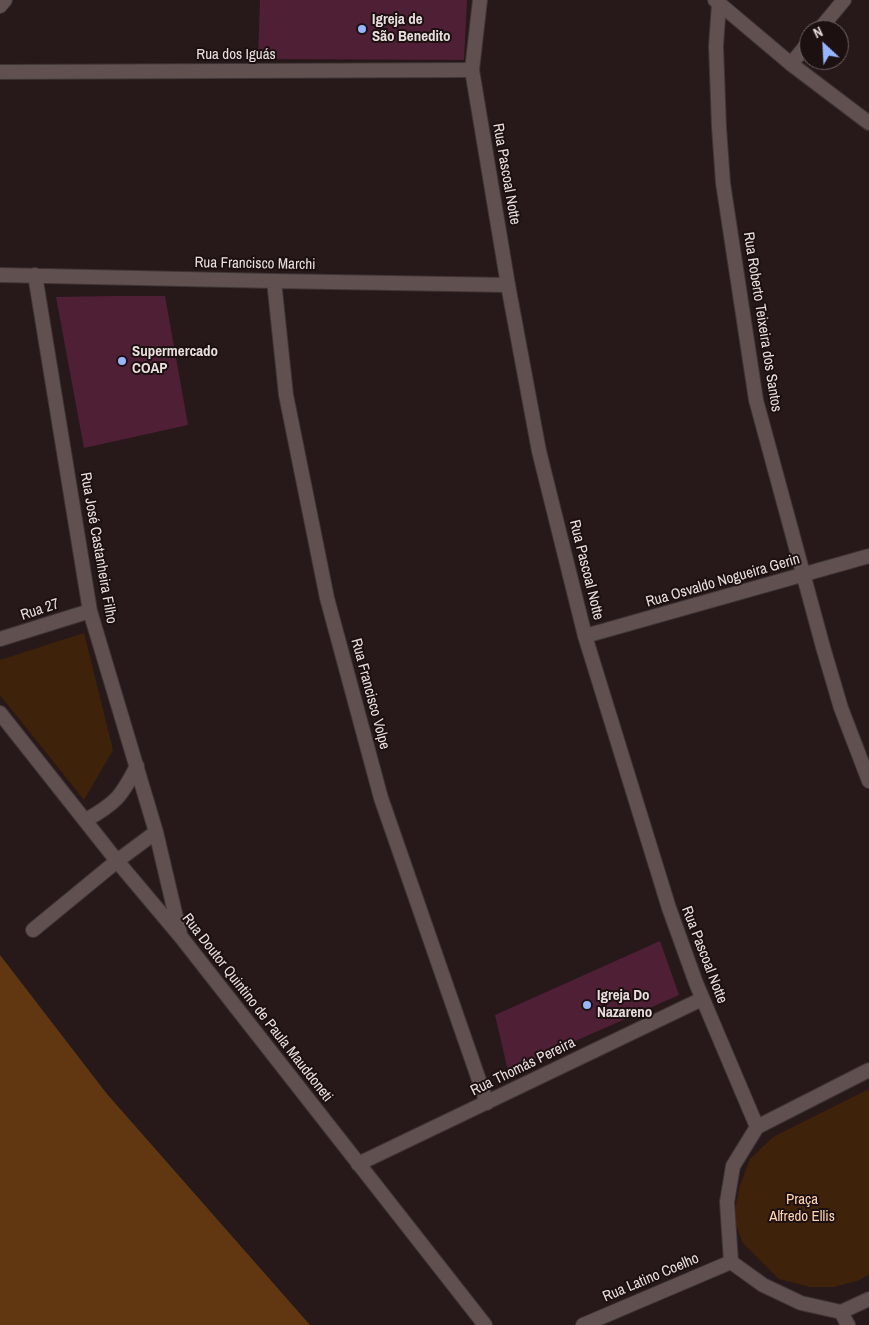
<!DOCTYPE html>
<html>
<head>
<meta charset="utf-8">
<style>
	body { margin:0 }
	#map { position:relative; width:869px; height:1325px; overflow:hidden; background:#27191a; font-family:"Archivo Narrow",sans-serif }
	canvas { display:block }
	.north { position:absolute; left:799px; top:20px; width:50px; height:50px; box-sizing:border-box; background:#1d1011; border:1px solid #6e6263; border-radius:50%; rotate:335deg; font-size:14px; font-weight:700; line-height:20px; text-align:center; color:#e8dede }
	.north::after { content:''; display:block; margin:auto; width:18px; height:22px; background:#98b6fd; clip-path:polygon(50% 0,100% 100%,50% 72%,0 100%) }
</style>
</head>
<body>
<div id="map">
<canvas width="869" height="1325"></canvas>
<div class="north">N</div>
</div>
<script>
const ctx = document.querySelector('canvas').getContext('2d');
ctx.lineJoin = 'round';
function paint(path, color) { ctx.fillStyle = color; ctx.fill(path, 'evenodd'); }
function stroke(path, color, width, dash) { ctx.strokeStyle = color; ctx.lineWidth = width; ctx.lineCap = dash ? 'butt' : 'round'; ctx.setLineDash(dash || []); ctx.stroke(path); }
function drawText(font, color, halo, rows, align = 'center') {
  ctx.font = font + ' "Archivo Narrow",sans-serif'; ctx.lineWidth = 4; ctx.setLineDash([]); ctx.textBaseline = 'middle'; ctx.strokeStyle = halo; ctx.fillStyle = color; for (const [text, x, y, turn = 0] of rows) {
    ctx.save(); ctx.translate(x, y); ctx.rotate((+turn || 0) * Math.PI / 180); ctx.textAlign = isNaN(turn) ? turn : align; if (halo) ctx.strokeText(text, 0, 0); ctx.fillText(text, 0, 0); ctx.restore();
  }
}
paint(new Path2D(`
	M 84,633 L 113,750 L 84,800 L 0,695 L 0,660 Z
	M 869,1089 L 869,1275 L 857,1281 L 834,1287 L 810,1287 L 779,1279 L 743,1243 L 733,1218 L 740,1185 L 750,1159 L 773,1137 Z`), '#3e220a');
paint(new Path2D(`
	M 0,955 L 107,1094 L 310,1325 L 0,1325 Z`), '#613712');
paint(new Path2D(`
	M 260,0 L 467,0 L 464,60 L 258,59 Z
	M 112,296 L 165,296 L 188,425 L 84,448 L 56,297 Z
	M 660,941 L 679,995 L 508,1071 L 495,1015 Z`), '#4f1f36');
const minor = new Path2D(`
	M 715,0 L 791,64 L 869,123
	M 719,4 L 716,46 L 719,127 L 723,183 L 756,400 L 823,647 L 841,708 L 869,781
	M 0,6 L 5,0
	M 819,30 L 844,0
	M 791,64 L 809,42
	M 0,72 L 472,70
	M 0,275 L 274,281 L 508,285
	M 35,275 L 90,611 L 156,832 L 180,934
	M 274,281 L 286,395 L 327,598 L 381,798 L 487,1103
	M 585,636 L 869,556
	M 0,639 L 90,611
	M 0,713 L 117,861 L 181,937 L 485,1325
	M 86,820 C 116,803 121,797 137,766
	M 33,930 L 117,861 L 156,832
	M 358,1164 L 702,999
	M 583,1325 L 731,1262`);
const tertiary = new Path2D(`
	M 480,0 L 472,70 L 508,285 L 539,451 L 585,636 L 669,908 L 696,983 L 757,1127
	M 869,1070 L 757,1127 L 733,1166 L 727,1202 L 731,1262 L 763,1285 L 801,1303 L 841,1312 L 869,1299
	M 841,1312 L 848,1325`);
stroke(minor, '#3f3435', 16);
stroke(tertiary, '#3f3435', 16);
stroke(minor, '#605050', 14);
stroke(tertiary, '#605050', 14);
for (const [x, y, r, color] of [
	[362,29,5,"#98b6fd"],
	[122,361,5,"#98b6fd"],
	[587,1005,5,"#98b6fd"]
]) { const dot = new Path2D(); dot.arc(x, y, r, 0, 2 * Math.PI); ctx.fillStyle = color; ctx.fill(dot); stroke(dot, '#1d1011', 2); }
drawText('bold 15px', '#e8dede', '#1d1011', [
	["Igreja de",372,20],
	["São Benedito",372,37],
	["Supermercado",132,352],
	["COAP",132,369],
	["Igreja Do",597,996],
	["Nazareno",597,1013]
], 'left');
drawText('15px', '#e8dede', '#1d1011', [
	["Rua dos Iguás",236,55],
	["Rua Pascoal Notte",506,174,80],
	["Rua Francisco Marchi",255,264,1],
	["Rua Roberto Teixeira dos Santos",762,322,81],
	["Rua José Castanheira Filho",98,548,80],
	["Rua Pascoal Notte",586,570,76],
	["Rua Osvaldo Nogueira Gerin",723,581,-16],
	["Rua 27",40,610,-18],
	["Rua Francisco Volpe",370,694,75],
	["Rua Pascoal Notte",704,955,69],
	["Rua Doutor Quintino de Paula Mauddoneti",257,1008,52],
	["Rua Thomás Pereira",523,1067,-26],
	["Rua Latino Coelho",651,1278,-23]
]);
drawText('15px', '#fed3b3', '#1d1011', [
	["Praça",802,1200],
	["Alfredo Ellis",802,1217]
]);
</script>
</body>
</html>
